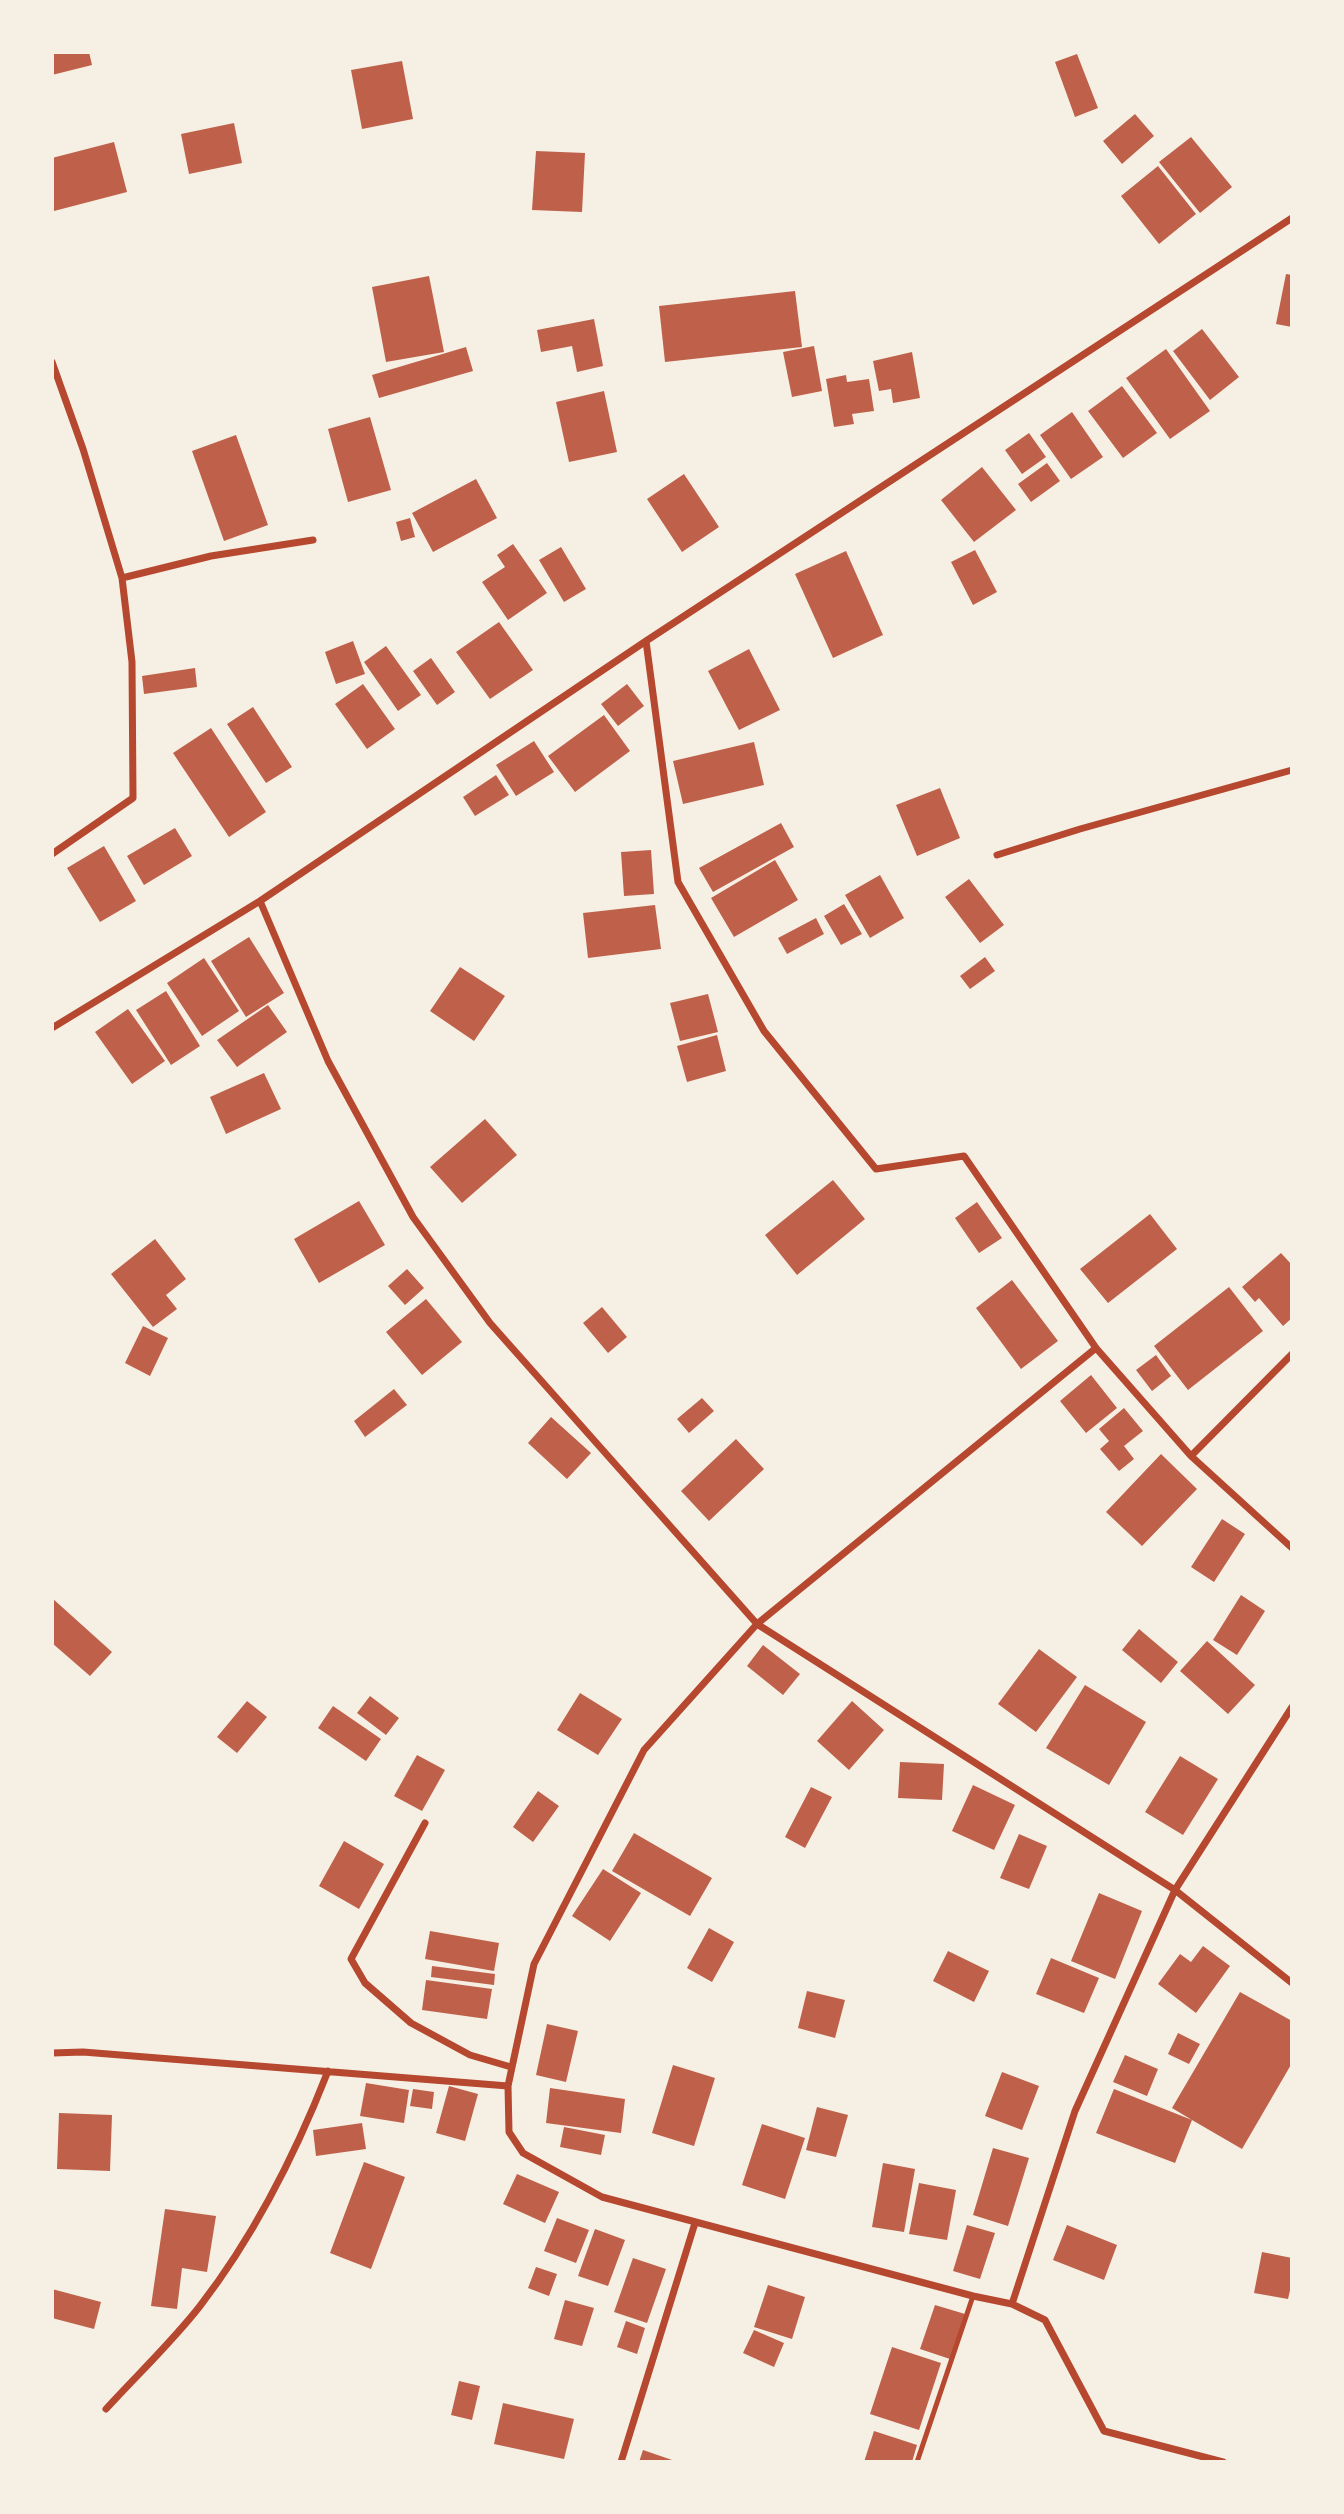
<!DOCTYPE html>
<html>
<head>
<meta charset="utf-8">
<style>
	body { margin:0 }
	#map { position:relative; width:1344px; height:2514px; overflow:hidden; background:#f6efe4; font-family:Quicksand,sans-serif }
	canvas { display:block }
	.frame { position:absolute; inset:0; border:54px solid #f6efe4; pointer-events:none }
</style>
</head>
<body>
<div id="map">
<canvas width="1344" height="2514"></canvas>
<div class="frame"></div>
</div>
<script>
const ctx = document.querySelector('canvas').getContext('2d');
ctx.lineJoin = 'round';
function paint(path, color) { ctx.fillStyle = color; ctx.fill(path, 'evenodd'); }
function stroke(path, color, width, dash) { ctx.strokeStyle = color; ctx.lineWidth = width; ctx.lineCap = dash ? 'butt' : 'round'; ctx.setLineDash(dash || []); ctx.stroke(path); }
paint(new Path2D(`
	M 52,52 L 89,52 L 92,65 L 52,75 Z
	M 1077,54 L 1098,108 L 1075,117 L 1055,62 Z
	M 402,61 L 413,119 L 362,129 L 351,70 Z
	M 1135,114 L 1154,136 L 1122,164 L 1103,141 Z
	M 234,123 L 242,163 L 189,174 L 181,134 Z
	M 1191,137 L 1232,187 L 1200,213 L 1159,162 Z
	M 114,142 L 127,192 L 54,211 L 52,158 Z
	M 536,151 L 585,153 L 582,212 L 532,210 Z
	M 1158,166 L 1196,214 L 1159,244 L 1121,196 Z
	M 1286,274 L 1292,275 L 1292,327 L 1276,324 Z
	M 429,276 L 444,352 L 386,362 L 372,287 Z
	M 795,291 L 802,347 L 665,362 L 659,306 Z
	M 594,319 L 603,366 L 577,372 L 572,346 L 541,352 L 537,330 Z
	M 1202,329 L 1239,377 L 1210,400 L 1173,351 Z
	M 814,346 L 822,391 L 792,397 L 783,352 Z
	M 466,347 L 473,371 L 379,398 L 372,375 Z
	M 1166,349 L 1210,411 L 1170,439 L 1126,378 Z
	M 912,352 L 920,398 L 893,403 L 891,389 L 879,391 L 873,361 Z
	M 846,375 L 847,382 L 869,379 L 874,411 L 852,414 L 854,424 L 834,427 L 826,379 Z
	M 1122,386 L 1157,433 L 1123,458 L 1088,411 Z
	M 604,391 L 617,452 L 569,462 L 556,402 Z
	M 1072,412 L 1103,457 L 1071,479 L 1040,435 Z
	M 370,417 L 391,490 L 348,502 L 328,429 Z
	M 1029,433 L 1046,457 L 1022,474 L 1005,450 Z
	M 236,435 L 268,525 L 224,541 L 192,451 Z
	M 1047,463 L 1060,481 L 1031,502 L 1018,484 Z
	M 982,467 L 1016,510 L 974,542 L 941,500 Z
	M 684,474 L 719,527 L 682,552 L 647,499 Z
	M 476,479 L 497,518 L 433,552 L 412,513 Z
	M 410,518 L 415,537 L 401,541 L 396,522 Z
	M 513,544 L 547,593 L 508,620 L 482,582 L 505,567 L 497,555 Z
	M 561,547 L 586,589 L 564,602 L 539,560 Z
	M 975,550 L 997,592 L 973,605 L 951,562 Z
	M 846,551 L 883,635 L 833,658 L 795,574 Z
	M 499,622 L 533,670 L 490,699 L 456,652 Z
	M 353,641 L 365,674 L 336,684 L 325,652 Z
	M 386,646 L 421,695 L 398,711 L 364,662 Z
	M 749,649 L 780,710 L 739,730 L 708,671 Z
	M 431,658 L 455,692 L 437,705 L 413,671 Z
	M 195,668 L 197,687 L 144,694 L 142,676 Z
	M 363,684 L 395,729 L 367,749 L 335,704 Z
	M 627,684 L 644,706 L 618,726 L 601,704 Z
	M 253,707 L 292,767 L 266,783 L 227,724 Z
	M 604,715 L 630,751 L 575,792 L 548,756 Z
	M 211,728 L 266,812 L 229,837 L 173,753 Z
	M 534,741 L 554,772 L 516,796 L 496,765 Z
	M 754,742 L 764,785 L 683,804 L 673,761 Z
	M 496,775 L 509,795 L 475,816 L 463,797 Z
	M 940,788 L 960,838 L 917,856 L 896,805 Z
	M 781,823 L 794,847 L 713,892 L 699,868 Z
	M 175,828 L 192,856 L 144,885 L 127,856 Z
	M 104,846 L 136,901 L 100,922 L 67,868 Z
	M 651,850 L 654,894 L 624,896 L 621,852 Z
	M 775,860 L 798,900 L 734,937 L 711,898 Z
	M 880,875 L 904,918 L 870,938 L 845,895 Z
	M 969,879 L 1004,925 L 980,943 L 945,897 Z
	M 844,904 L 862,934 L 841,945 L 824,916 Z
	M 655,905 L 661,949 L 588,958 L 583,913 Z
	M 816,918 L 824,934 L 787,954 L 778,938 Z
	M 249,937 L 284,993 L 246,1017 L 211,961 Z
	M 985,957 L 995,971 L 970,989 L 960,976 Z
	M 204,958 L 239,1011 L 202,1036 L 167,983 Z
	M 460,967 L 505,996 L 474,1041 L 430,1011 Z
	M 166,991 L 200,1046 L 171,1065 L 136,1010 Z
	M 708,994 L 718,1032 L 680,1041 L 670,1003 Z
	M 268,1005 L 287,1032 L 237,1067 L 217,1040 Z
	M 128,1009 L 165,1061 L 132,1084 L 95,1032 Z
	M 717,1035 L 726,1071 L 687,1082 L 677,1046 Z
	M 264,1073 L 281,1109 L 226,1134 L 210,1097 Z
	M 485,1119 L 517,1155 L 462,1203 L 430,1167 Z
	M 833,1180 L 865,1219 L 797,1275 L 765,1235 Z
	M 359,1201 L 385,1245 L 319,1283 L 294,1239 Z
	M 977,1202 L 1002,1238 L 979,1253 L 955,1218 Z
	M 1150,1214 L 1177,1249 L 1108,1303 L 1080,1269 Z
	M 155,1239 L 186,1279 L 166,1295 L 177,1309 L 153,1327 L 111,1274 Z
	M 1281,1253 L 1292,1265 L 1292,1318 L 1283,1326 L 1259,1298 L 1255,1302 L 1242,1287 Z
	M 407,1269 L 424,1288 L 405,1305 L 388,1286 Z
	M 1012,1280 L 1058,1341 L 1021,1369 L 976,1308 Z
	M 1229,1287 L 1263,1331 L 1188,1390 L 1154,1346 Z
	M 426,1299 L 462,1342 L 422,1375 L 386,1332 Z
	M 602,1307 L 627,1337 L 608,1353 L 583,1323 Z
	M 143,1326 L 168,1338 L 150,1376 L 125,1363 Z
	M 1156,1355 L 1171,1376 L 1152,1391 L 1136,1370 Z
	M 1091,1375 L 1117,1408 L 1086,1433 L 1060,1401 Z
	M 394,1389 L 407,1405 L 365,1437 L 354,1421 Z
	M 702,1398 L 714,1411 L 689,1433 L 677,1419 Z
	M 1124,1408 L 1143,1431 L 1124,1446 L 1134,1459 L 1119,1471 L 1100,1449 L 1109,1441 L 1099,1429 Z
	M 551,1417 L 591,1453 L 567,1479 L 528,1443 Z
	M 736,1439 L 764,1469 L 709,1521 L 681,1491 Z
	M 1161,1454 L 1197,1489 L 1142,1546 L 1106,1512 Z
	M 1222,1519 L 1245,1534 L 1214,1582 L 1191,1567 Z
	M 1241,1595 L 1265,1611 L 1237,1655 L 1213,1640 Z
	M 52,1598 L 112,1652 L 90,1676 L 52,1643 Z
	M 1139,1629 L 1178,1662 L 1161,1683 L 1122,1650 Z
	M 1207,1641 L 1255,1685 L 1228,1714 L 1180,1671 Z
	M 763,1645 L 800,1674 L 783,1695 L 747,1666 Z
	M 1039,1649 L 1077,1677 L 1036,1732 L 998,1704 Z
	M 1085,1685 L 1146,1722 L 1109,1785 L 1046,1748 Z
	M 580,1693 L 622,1719 L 598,1755 L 557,1730 Z
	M 370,1696 L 399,1718 L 386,1735 L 357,1713 Z
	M 247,1701 L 267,1717 L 237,1753 L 217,1737 Z
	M 852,1701 L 884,1730 L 849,1770 L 817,1741 Z
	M 333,1706 L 381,1739 L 366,1761 L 318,1728 Z
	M 417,1755 L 445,1770 L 422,1811 L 394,1796 Z
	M 1180,1756 L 1218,1779 L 1183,1835 L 1145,1812 Z
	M 900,1762 L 944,1764 L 942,1800 L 898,1798 Z
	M 973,1785 L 1015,1805 L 994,1850 L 952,1831 Z
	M 811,1787 L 832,1797 L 805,1848 L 785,1837 Z
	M 538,1791 L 559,1806 L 533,1842 L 513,1827 Z
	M 634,1833 L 712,1878 L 690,1916 L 612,1871 Z
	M 1019,1834 L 1047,1846 L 1029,1889 L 1000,1878 Z
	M 344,1841 L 384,1864 L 359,1909 L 319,1886 Z
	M 603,1869 L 641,1893 L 610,1941 L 572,1916 Z
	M 1099,1893 L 1142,1911 L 1115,1979 L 1071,1961 Z
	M 709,1928 L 734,1942 L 712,1982 L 687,1968 Z
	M 430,1931 L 499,1943 L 494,1971 L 425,1959 Z
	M 1203,1946 L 1230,1966 L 1196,2013 L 1158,1984 L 1180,1954 L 1191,1962 Z
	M 948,1951 L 989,1971 L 974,2002 L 933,1981 Z
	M 1051,1958 L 1099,1978 L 1084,2013 L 1036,1994 Z
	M 432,1966 L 495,1974 L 494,1985 L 431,1977 Z
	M 426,1980 L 492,1989 L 487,2019 L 422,2010 Z
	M 807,1991 L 845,2000 L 835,2038 L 798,2028 Z
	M 1240,1992 L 1292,2021 L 1292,2063 L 1242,2149 L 1192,2120 L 1175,2163 L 1096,2133 L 1114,2089 L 1192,2120 L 1172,2108 Z
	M 547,2024 L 578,2031 L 566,2082 L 536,2075 Z
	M 1178,2033 L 1200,2044 L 1189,2064 L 1168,2054 Z
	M 1125,2055 L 1158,2069 L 1147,2096 L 1113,2082 Z
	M 673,2065 L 715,2078 L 694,2146 L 652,2133 Z
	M 1002,2072 L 1039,2086 L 1022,2130 L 985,2116 Z
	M 366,2083 L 409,2090 L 404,2123 L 360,2116 Z
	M 449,2086 L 478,2094 L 465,2141 L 436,2133 Z
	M 550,2088 L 625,2099 L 621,2133 L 546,2123 Z
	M 413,2089 L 434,2092 L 432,2109 L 410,2106 Z
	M 817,2107 L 848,2115 L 836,2157 L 806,2150 Z
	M 59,2113 L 112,2115 L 110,2171 L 57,2169 Z
	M 362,2123 L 366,2149 L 316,2156 L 313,2130 Z
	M 762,2124 L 805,2138 L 785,2199 L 742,2185 Z
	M 564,2127 L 605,2135 L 601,2155 L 560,2147 Z
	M 993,2148 L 1029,2158 L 1008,2226 L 973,2215 Z
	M 364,2162 L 405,2177 L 371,2269 L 330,2253 Z
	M 883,2163 L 915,2169 L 904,2232 L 872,2227 Z
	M 517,2174 L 559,2192 L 545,2223 L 503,2204 Z
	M 919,2183 L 956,2190 L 947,2240 L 909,2234 Z
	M 165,2209 L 216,2216 L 207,2272 L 182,2268 L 177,2309 L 151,2306 Z
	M 557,2218 L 589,2230 L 576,2263 L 544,2251 Z
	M 967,2225 L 995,2233 L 980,2279 L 953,2271 Z
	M 1067,2225 L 1117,2245 L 1104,2280 L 1053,2260 Z
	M 595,2229 L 625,2240 L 608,2286 L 578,2276 Z
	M 1262,2252 L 1292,2258 L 1292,2282 L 1288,2299 L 1254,2293 Z
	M 633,2258 L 666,2269 L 647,2323 L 614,2312 Z
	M 536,2267 L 557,2274 L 549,2296 L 528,2288 Z
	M 768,2285 L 805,2297 L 792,2339 L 754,2327 Z
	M 52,2289 L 101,2302 L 94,2329 L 52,2318 Z
	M 565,2300 L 594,2308 L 582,2346 L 554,2339 Z
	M 935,2305 L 965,2314 L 950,2359 L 920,2349 Z
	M 626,2321 L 645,2328 L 637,2354 L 617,2347 Z
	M 754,2330 L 784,2343 L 774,2367 L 743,2353 Z
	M 892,2347 L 941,2363 L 919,2430 L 870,2414 Z
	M 459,2381 L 480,2386 L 472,2420 L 451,2415 Z
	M 503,2403 L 574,2419 L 564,2459 L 494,2444 Z
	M 874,2431 L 917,2445 L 912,2462 L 864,2462 Z
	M 643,2450 L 675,2461 L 675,2462 L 639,2462 Z`), '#bf614a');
stroke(new Path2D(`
	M 917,2462 L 973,2296`), '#b5482f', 5);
stroke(new Path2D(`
	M 52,362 L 83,449 L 122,578 L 132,662 L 133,798 L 52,854
	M 122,578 L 211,556 L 313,540
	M 646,641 L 678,882 L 764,1031 L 876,1169 L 964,1156 L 1096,1348 L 757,1624 L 644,1750 L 534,1964 L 508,2086 L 509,2132 L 523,2153 L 602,2197 L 973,2296 L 1012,2304 L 1045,2320 L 1104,2431 L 1223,2462
	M 997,855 L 1080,829 L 1292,770
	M 260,901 L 328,1061 L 413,1217 L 490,1323 L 757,1624 L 1175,1890 L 1292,1983
	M 52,1028 L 260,901 L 646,641 L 1292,218
	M 1096,1348 L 1191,1456 L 1292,1548
	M 1191,1456 L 1292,1354
	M 425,1823 L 351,1959 L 365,1983 L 411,2023 L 470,2055 L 511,2067
	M 52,2053 L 83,2052 L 508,2086
	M 1012,2304 L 1075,2111 L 1175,1890 L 1292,1707
	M 106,2409 C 137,2375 172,2342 200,2306 C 254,2236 296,2153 328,2071
	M 621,2462 L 695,2223`), '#b5482f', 7);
</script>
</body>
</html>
